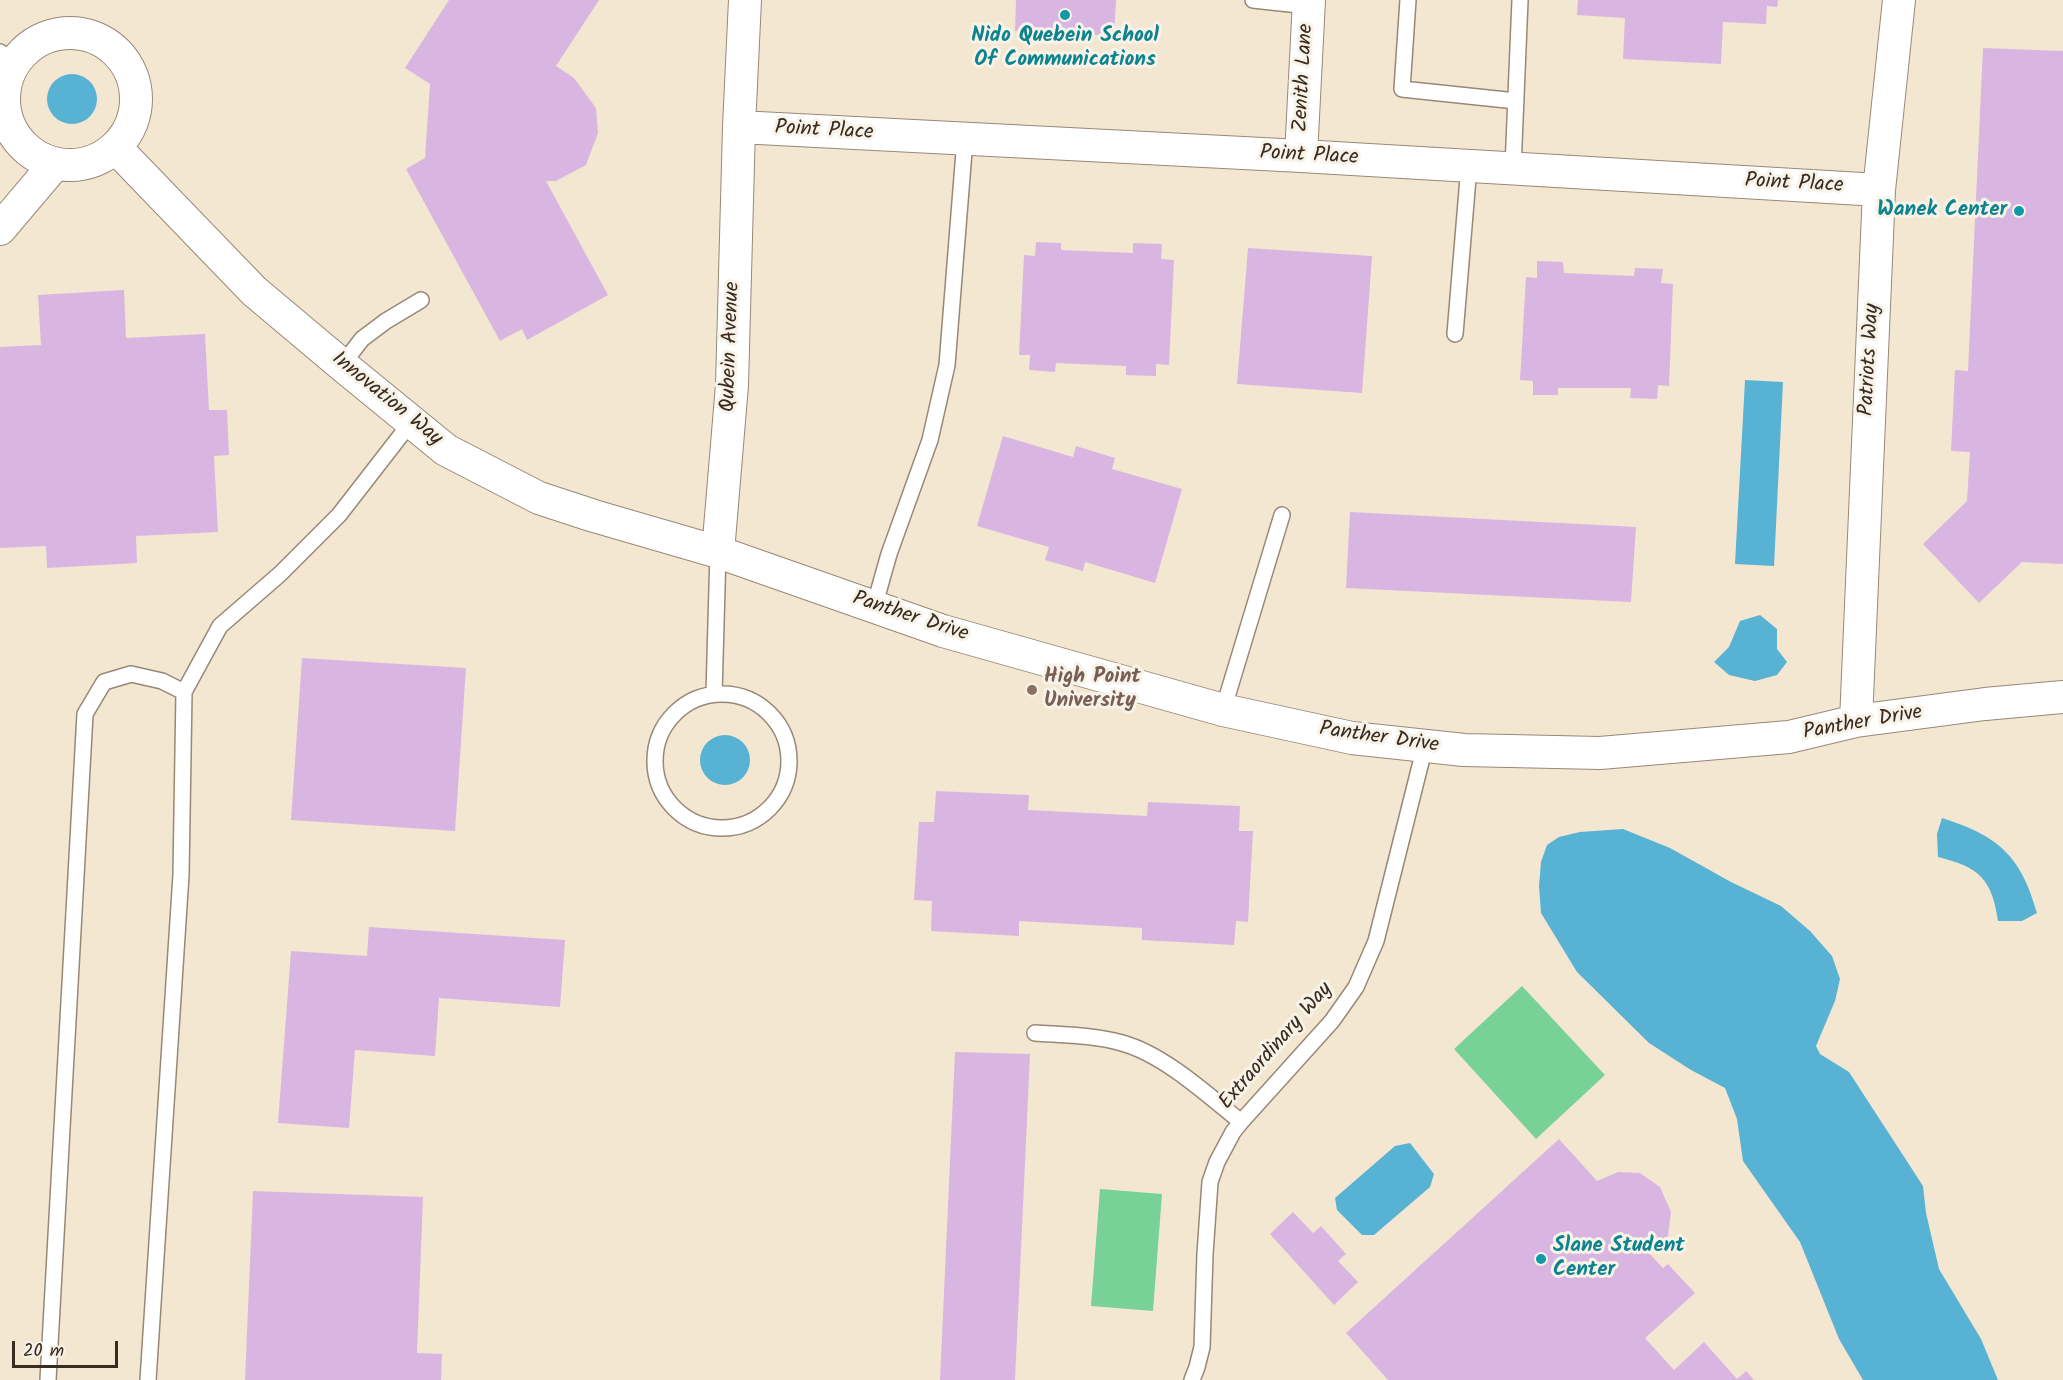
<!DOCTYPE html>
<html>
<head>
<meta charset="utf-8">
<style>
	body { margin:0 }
	#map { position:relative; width:2063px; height:1380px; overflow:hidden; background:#f4e7d1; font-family:Kalam,sans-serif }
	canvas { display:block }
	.scale { position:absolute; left:12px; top:1341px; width:106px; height:27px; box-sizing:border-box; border:3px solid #3b2a1e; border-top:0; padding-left:8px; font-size:18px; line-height:21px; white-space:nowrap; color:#3b2a1e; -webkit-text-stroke:4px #f7f3e8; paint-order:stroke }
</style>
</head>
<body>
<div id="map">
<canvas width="2063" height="1380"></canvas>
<div class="scale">20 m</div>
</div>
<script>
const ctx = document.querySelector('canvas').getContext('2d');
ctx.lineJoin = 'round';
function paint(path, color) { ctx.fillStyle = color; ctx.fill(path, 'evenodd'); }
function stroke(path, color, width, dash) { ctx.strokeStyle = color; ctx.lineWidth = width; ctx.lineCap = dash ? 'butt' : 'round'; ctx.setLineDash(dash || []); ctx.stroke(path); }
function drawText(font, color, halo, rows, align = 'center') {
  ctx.font = font + ' Kalam,sans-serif'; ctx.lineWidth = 6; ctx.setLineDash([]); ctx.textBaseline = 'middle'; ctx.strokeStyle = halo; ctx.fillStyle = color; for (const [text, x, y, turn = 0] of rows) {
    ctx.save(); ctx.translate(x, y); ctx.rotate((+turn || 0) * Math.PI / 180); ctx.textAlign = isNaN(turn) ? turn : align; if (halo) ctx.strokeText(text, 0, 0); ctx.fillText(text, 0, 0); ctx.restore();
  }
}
paint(new Path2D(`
	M 1522,986 L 1605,1075 L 1536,1139 L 1454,1049 Z
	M 1100,1189 L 1162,1194 L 1153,1311 L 1091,1306 Z`), '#78d298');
paint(new Path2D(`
	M47 99a25 25 0 1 1 50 0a25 25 0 1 1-50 0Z
	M 1745,380 L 1783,382 L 1774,566 L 1735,564 Z
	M 1760,615 L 1777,629 L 1777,649 L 1787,662 L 1777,675 L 1755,681 L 1729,675 L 1714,662 L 1729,647 L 1740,621 Z
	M700 760a25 25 0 1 1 50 0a25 25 0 1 1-50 0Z
	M 1942,818 C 1999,836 2021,856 2037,913 L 2022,921 L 1998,921 C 1992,879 1979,867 1938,857 L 1937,834 Z
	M 1623,829 L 1670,848 L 1731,882 L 1781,906 L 1810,931 L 1832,956 L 1840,979 L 1835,1001 L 1816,1046 L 1820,1054 L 1849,1072 L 1923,1186 L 1926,1213 L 1939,1269 L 1981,1339 L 1998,1380 L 1863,1380 L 1839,1339 L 1800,1242 L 1743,1161 L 1737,1119 L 1725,1088 L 1691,1070 L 1649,1043 L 1577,972 L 1541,913 L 1539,886 L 1541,862 L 1547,845 L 1559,837 L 1580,832 Z
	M 1410,1143 L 1434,1174 L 1430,1187 L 1374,1235 L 1362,1235 L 1337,1210 L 1335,1198 L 1395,1146 Z`), '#57b2d4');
paint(new Path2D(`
	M 449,0 L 599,0 L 556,66 L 574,78 L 596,108 L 598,133 L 586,165 L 556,181 L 546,181 L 608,295 L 527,340 L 522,329 L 500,341 L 406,169 L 425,158 L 430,84 L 405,68 Z
	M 1016,0 L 1116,0 L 1114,36 L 1015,31 Z
	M 1578,0 L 1778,0 L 1777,7 L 1767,6 L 1766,24 L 1723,22 L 1721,64 L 1623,59 L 1625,18 L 1577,15 Z
	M 1983,48 L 2063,51 L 2063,564 L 2022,562 L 1979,603 L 1923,544 L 1967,501 L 1970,452 L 1951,451 L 1955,370 L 1968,371 Z
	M 1036,242 L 1061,243 L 1061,250 L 1133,253 L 1133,243 L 1162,244 L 1161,259 L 1174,260 L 1169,365 L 1156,364 L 1156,376 L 1126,375 L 1126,366 L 1056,363 L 1055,372 L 1029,370 L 1030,355 L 1019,355 L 1024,255 L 1035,256 Z
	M 1248,248 L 1372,256 L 1362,393 L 1237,384 Z
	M 1537,261 L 1563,262 L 1564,273 L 1634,276 L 1635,268 L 1663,269 L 1661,283 L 1673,284 L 1669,386 L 1658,385 L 1657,399 L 1630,398 L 1631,388 L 1558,388 L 1558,395 L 1533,395 L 1533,381 L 1520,380 L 1526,277 L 1537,278 Z
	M 124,290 L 126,338 L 205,334 L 209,410 L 227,410 L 229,455 L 214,456 L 218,532 L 136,536 L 137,563 L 47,568 L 46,546 L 0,548 L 0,347 L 41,345 L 38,295 Z
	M 1003,436 L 1073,457 L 1076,446 L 1115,458 L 1112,469 L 1182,489 L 1155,583 L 1085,562 L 1083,571 L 1045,560 L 1049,547 L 977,526 Z
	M 1350,512 L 1636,527 L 1631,602 L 1346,588 Z
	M 302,658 L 466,668 L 455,831 L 291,820 Z
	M 936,791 L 1029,795 L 1028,810 L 1147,816 L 1148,802 L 1240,806 L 1239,831 L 1253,831 L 1248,922 L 1236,921 L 1234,945 L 1142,940 L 1142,928 L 1019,921 L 1019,936 L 931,931 L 932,901 L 914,900 L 919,822 L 934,822 Z
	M 369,927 L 565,940 L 560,1007 L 439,998 L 435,1056 L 355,1050 L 349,1128 L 278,1123 L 291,951 L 367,956 Z
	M 955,1052 L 1030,1054 L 1015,1380 L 940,1380 Z
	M 1559,1139 L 1597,1181 L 1618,1172 L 1640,1173 L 1660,1187 L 1671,1212 L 1668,1236 L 1649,1253 L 1663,1268 L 1668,1264 L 1695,1293 L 1645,1338 L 1674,1370 L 1704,1342 L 1737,1379 L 1746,1371 L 1754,1380 L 1388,1380 L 1346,1333 Z
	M 253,1191 L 423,1197 L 417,1353 L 442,1354 L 441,1380 L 245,1380 Z
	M 1293,1212 L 1313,1233 L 1321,1226 L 1346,1254 L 1338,1261 L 1358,1282 L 1334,1305 L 1270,1234 Z`), '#d8b6e1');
const service = new Path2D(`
	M 1253,0 L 1308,6
	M 1408,0 L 1402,89 L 1516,101
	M 0,52 L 15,63
	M 1513,168 L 1520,0
	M 1455,334 L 1469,166
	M 342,365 L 362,339 L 386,321 L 421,300
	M 874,607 L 889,554 L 930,440 L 947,365 L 965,139
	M 714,694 L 718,552
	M655 761a67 67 0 1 1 134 0a67 67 0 1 1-134 0Z
	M 1223,710 L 1282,515
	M 1035,1033 C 1064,1035 1094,1035 1122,1043 C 1163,1054 1208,1095 1241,1122
	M 48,1380 L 85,714 L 104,682 L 131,674 L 162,681 L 184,692
	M 148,1380 L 181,875 L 184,692 L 220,626 L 280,574 L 339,515 L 412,421
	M 1192,1380 L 1197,1367 L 1202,1347 L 1205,1254 L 1210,1182 L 1217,1162 L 1233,1132 L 1241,1122 L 1332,1021 L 1356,987 L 1376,941 L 1425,746`);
const minor = new Path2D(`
	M4 99a66 66 0 1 1 132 0a66 66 0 1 1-132 0Z
	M 739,127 L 1301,156 L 1879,190
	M 116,148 L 254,291 L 342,365 L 446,450 L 539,498 L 594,516 L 718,552 L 943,631 L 1223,710 L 1352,738 L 1464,750 L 1600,753 L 1789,737 L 1856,721 L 1985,704 L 2063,697
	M 1301,156 L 1309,0
	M 0,229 L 55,164
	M 718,552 L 732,385 L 739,127 L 745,0
	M 1856,721 L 1879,190 L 1899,0`);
stroke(service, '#988878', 18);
stroke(minor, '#988878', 34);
stroke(service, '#fff', 15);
stroke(minor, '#fff', 32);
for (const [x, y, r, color] of [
	[1065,15,6,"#0f9aa8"],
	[2019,211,6,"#0f9aa8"],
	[1032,690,6,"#8d6e63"],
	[1541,1259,6,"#0f9aa8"]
]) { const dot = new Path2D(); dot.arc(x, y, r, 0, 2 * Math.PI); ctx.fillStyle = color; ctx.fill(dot); stroke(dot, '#f7f3e8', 2); }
drawText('bold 21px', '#0d838f', '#f7f3e8', [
	["Nido Quebein School",1065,37],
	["Of Communications",1065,61],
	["Wanek Center",2007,211,"right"],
	["Slane Student",1553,1247,"left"],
	["Center",1553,1271,"left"]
]);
drawText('21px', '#3b2a1e', '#f7f3e8', [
	["Zenith Lane",1305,78,-87],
	["Point Place",824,132,3],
	["Point Place",1309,157,3],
	["Point Place",1794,185,3],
	["Qubein Avenue",732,347,-88],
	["Patriots Way",1871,360,-87],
	["Innovation Way",386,400,39],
	["Panther Drive",910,618,18],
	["Panther Drive",1863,724,-10],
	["Panther Drive",1379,739,8],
	["Extraordinary Way",1277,1047,-49]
]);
drawText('bold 21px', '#785e54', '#f7f3e8', [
	["High Point",1044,678],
	["University",1044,702]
], 'left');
</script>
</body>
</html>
